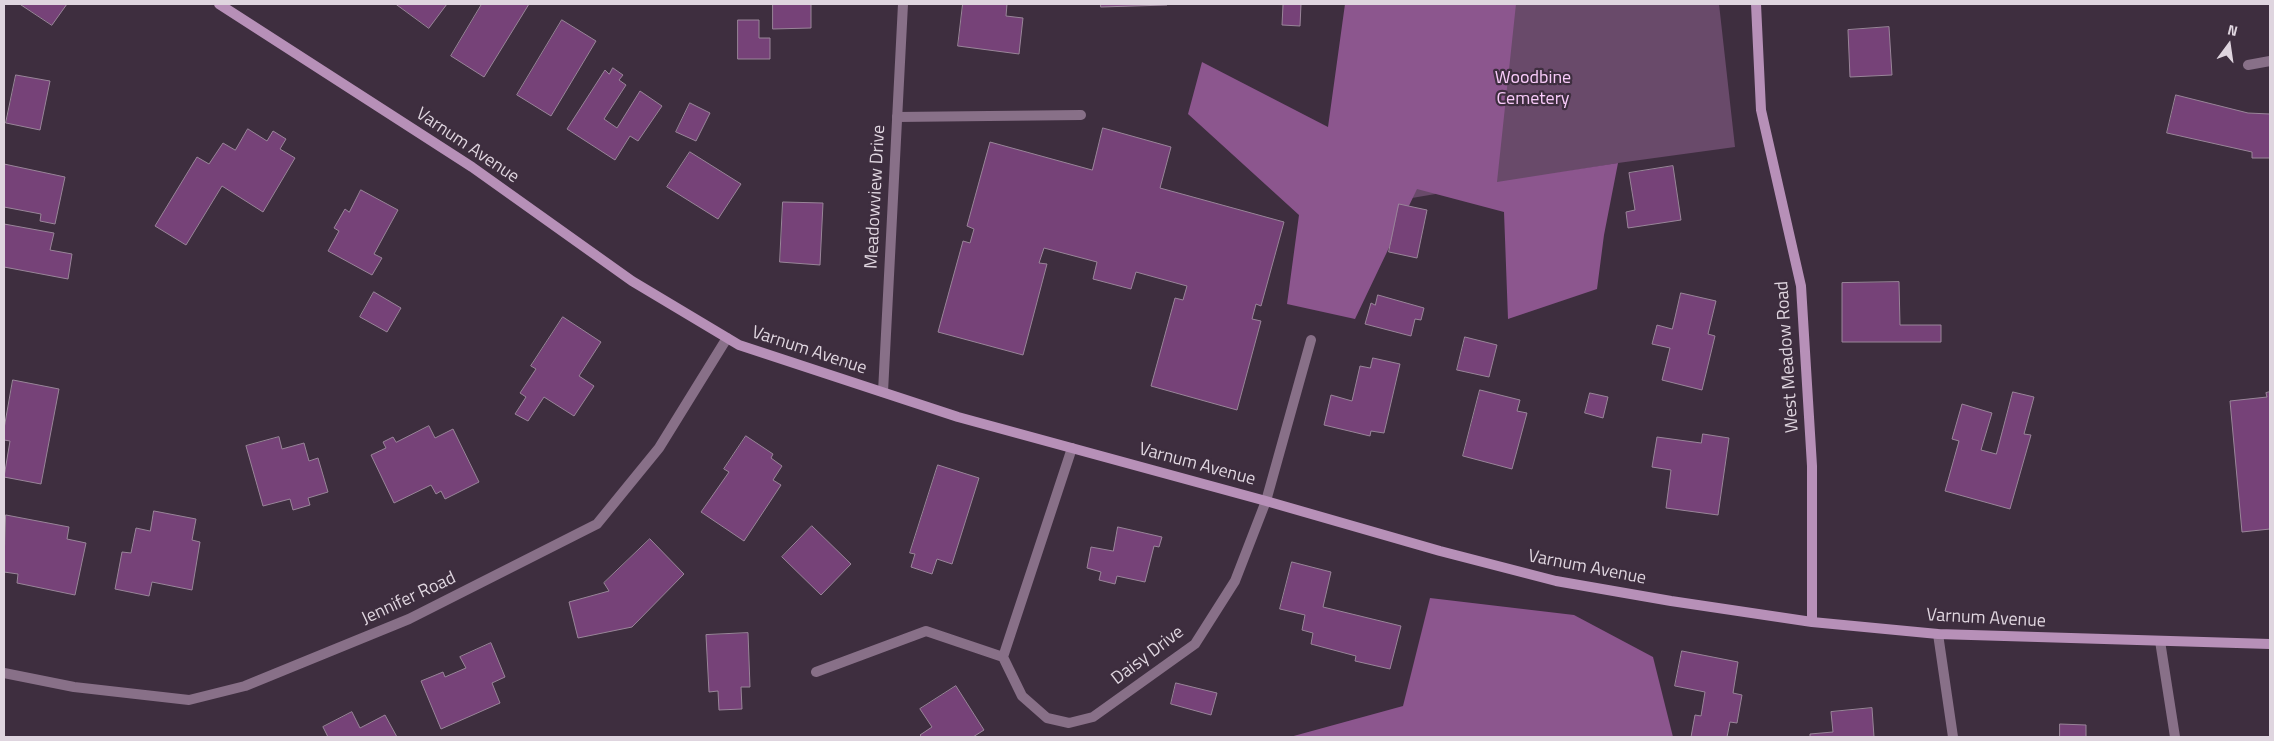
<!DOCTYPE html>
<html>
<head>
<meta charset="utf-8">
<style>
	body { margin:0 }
	#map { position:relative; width:2274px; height:741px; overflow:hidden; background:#3e2e3f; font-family:"Titillium Web",sans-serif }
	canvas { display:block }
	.frame { position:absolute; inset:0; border:5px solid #dfd5df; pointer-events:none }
	.north { position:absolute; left:2204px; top:20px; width:50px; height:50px; -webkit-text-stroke:4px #3e2e3f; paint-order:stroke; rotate:14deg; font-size:14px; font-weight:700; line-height:20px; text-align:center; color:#dfd5df }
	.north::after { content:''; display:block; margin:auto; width:18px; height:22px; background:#dfd5df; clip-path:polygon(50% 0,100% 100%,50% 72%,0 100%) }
</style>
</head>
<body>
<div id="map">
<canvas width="2274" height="741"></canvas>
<div class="frame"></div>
<div class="north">N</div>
</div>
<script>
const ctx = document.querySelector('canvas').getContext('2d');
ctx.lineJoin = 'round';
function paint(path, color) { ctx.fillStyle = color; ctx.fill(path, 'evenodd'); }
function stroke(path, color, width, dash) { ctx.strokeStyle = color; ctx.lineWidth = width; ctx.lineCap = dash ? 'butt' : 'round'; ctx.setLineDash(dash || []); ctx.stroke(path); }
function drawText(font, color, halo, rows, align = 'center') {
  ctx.font = font + ' "Titillium Web",sans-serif'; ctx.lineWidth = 4.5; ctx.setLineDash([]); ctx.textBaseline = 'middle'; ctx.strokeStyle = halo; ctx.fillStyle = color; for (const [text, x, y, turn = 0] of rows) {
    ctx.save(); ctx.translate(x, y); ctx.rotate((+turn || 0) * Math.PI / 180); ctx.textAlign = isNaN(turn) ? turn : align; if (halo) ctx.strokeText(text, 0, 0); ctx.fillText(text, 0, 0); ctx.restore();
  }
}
paint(new Path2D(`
	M 1468,4 L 1719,4 L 1735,147 L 1618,163 L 1406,199 Z`), '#694a6a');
paint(new Path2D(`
	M 1345,4 L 1516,4 L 1497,182 L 1618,163 L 1604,235 L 1597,289 L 1508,319 L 1504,212 L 1417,189 L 1355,319 L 1287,304 L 1299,215 L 1188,114 L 1202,62 L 1328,127 Z
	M 1430,598 L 1574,615 L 1653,657 L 1673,737 L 1290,737 L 1403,706 Z`), '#8c568e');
const building = new Path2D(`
	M 20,4 L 67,4 L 52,25 Z
	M 396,4 L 447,4 L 429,28 Z
	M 482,4 L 529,4 L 484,77 L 451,56 Z
	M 773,4 L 811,4 L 811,28 L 773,29 Z
	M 963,4 L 1007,4 L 1006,16 L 1023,18 L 1019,54 L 958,46 Z
	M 1101,4 L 1167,4 L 1167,5 L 1101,7 Z
	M 1246,4 L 1301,4 L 1300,26 L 1282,25 L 1283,5 Z
	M 562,20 L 596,41 L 551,116 L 517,95 Z
	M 738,20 L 759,20 L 759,38 L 770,38 L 770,59 L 738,59 Z
	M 1889,27 L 1892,75 L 1850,77 L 1848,30 Z
	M 613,68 L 623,75 L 619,80 L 626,85 L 604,119 L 617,128 L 640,91 L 662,106 L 638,141 L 630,136 L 615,160 L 567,129 L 605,70 L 609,74 Z
	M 16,75 L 50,81 L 40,130 L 6,123 Z
	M 2176,95 L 2248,113 L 2270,114 L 2270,158 L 2252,158 L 2252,152 L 2167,133 Z
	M 690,103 L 710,113 L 696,141 L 676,132 Z
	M 1103,128 L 1171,147 L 1160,188 L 1284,222 L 1261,306 L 1256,304 L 1252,319 L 1261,321 L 1237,410 L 1151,386 L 1175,298 L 1183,300 L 1187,286 L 1136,272 L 1131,289 L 1093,279 L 1097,262 L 1044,248 L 1039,263 L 1047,264 L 1023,355 L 938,332 L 963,241 L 970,243 L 974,229 L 967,226 L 990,142 L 1092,170 Z
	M 248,129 L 267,141 L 273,131 L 286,139 L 280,149 L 295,158 L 263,212 L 222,186 L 186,245 L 155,226 L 197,157 L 209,164 L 223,143 L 235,150 Z
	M 690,152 L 741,184 L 718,219 L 667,187 Z
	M 4,164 L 65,177 L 55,224 L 40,221 L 41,214 L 4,207 Z
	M 1673,166 L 1681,220 L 1628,228 L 1626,212 L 1635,210 L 1629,173 Z
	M 361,190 L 398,210 L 374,254 L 382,258 L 372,275 L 328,251 L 339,231 L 334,228 L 345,209 L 349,212 Z
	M 783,202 L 823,203 L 820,265 L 780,262 Z
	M 1399,204 L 1427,210 L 1417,258 L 1389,252 Z
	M 4,224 L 54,233 L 50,250 L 72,254 L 68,279 L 4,267 Z
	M 1899,282 L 1900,325 L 1941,325 L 1941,342 L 1842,342 L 1842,283 Z
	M 374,292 L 401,308 L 387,332 L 360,317 Z
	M 1681,293 L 1716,301 L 1708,334 L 1715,336 L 1702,390 L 1662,380 L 1670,348 L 1652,344 L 1657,325 L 1672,329 Z
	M 1378,295 L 1424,308 L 1421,320 L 1415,319 L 1411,336 L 1365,324 L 1371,303 L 1375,305 Z
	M 563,317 L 601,342 L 579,376 L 594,386 L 574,416 L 544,397 L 528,421 L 515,414 L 526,397 L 520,393 L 536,369 L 531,366 Z
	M 1465,337 L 1497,345 L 1489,377 L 1457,370 Z
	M 1373,358 L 1400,364 L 1384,433 L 1371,431 L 1370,436 L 1324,425 L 1331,395 L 1352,401 L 1360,366 L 1370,368 Z
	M 13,380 L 59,389 L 41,484 L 4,477 L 10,441 L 4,440 L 4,429 Z
	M 1480,390 L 1520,400 L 1517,411 L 1527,413 L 1512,469 L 1463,456 Z
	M 2013,392 L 2034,397 L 2024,434 L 2031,435 L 2010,509 L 1945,491 L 1959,441 L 1952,439 L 1962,404 L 1992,413 L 1981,450 L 1996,454 Z
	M 2270,392 L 2270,529 L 2242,532 L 2230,401 L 2267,397 L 2266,393 Z
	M 1590,393 L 1608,397 L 1603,418 L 1585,413 Z
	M 429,426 L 435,438 L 453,429 L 479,482 L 445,499 L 441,491 L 436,494 L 431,485 L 394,503 L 371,455 L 386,448 L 383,442 L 393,437 L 396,442 Z
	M 1703,434 L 1729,438 L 1718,515 L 1666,508 L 1671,470 L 1652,467 L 1657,437 L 1701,443 Z
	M 746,436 L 773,454 L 771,458 L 782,466 L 773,480 L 781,485 L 744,541 L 701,512 L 729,472 L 724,469 Z
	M 279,437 L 282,449 L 304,443 L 309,461 L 318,458 L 328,492 L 308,498 L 310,505 L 293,510 L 290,499 L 263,506 L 246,446 Z
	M 938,465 L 979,478 L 952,564 L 937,559 L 932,574 L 911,567 L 915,554 L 910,553 Z
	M 154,511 L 196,519 L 192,540 L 200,542 L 192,590 L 152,582 L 149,596 L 115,589 L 122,552 L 131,553 L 136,528 L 150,531 Z
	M 6,515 L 69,527 L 67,539 L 86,543 L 75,595 L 17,583 L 18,574 L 4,572 Z
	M 812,526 L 851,564 L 821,595 L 782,557 Z
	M 1118,527 L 1162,537 L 1159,547 L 1154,546 L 1145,582 L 1117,576 L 1115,584 L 1099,580 L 1101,572 L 1087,568 L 1091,547 L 1113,551 Z
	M 650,539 L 684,574 L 632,627 L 578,638 L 569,602 L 609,591 L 604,583 Z
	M 1292,562 L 1331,572 L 1323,607 L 1401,626 L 1390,669 L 1355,661 L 1356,656 L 1311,644 L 1313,633 L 1302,630 L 1305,615 L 1280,609 Z
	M 748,633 L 750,687 L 741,687 L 742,709 L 719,710 L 718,691 L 709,692 L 706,635 Z
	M 491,643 L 505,677 L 492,683 L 500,703 L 441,729 L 421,681 L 443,672 L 445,677 L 466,668 L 460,657 Z
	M 1682,651 L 1738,662 L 1733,693 L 1742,695 L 1737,723 L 1730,722 L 1727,737 L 1691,737 L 1695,715 L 1701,716 L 1705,692 L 1675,686 Z
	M 1176,683 L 1217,693 L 1211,715 L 1171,704 Z
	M 956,686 L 984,730 L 973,737 L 922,737 L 920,735 L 932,727 L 920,709 Z
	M 1872,708 L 1874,737 L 1810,737 L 1810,734 L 1833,732 L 1831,712 Z
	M 352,712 L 360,728 L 385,715 L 397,737 L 328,737 L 323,727 Z
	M 2060,724 L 2086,725 L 2086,737 L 2060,737 Z`);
paint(building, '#764278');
stroke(building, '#998599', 1);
stroke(new Path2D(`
	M 897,117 L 1081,115
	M 1266,501 L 1311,340
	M 2160,641 L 2175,737`), '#887088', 10);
stroke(new Path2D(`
	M 2248,65 L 2270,61
	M 883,392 L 903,4
	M 1072,448 L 1003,657 L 1022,696 L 1047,718 L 1069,723 L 1093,717 L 1195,644 L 1235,581 L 1266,501
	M 1938,634 L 1953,737
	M 816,672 L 926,631 L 1003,657
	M 4,673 L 74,687 L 189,700 L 245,686 L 409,619 L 597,524 L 659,448 L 727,338`), '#887088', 10);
stroke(new Path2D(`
	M 219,4 L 472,167 L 632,281 L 739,345 L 958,417 L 1266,501 L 1440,551 L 1556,581 L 1671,601 L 1812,622 L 1938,634 L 2270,644
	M 1756,4 L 1761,110 L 1801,286 L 1812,466 L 1812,622`), '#b790b8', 10);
drawText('18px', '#faccfb', '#3e2e3f', [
	["Woodbine",1533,79],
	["Cemetery",1533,100]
]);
drawText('18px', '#dfd5df', '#3e2e3f', [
	["Varnum Avenue",467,146,34],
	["Meadowview Drive",876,197,-87],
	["Varnum Avenue",809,351,18],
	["West Meadow Road",1788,357,-94],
	["Varnum Avenue",1197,465,15],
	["Varnum Avenue",1587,568,11],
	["Jennifer Road",409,599,-25],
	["Varnum Avenue",1986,619,3],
	["Daisy Drive",1148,656,-37]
]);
</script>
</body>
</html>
